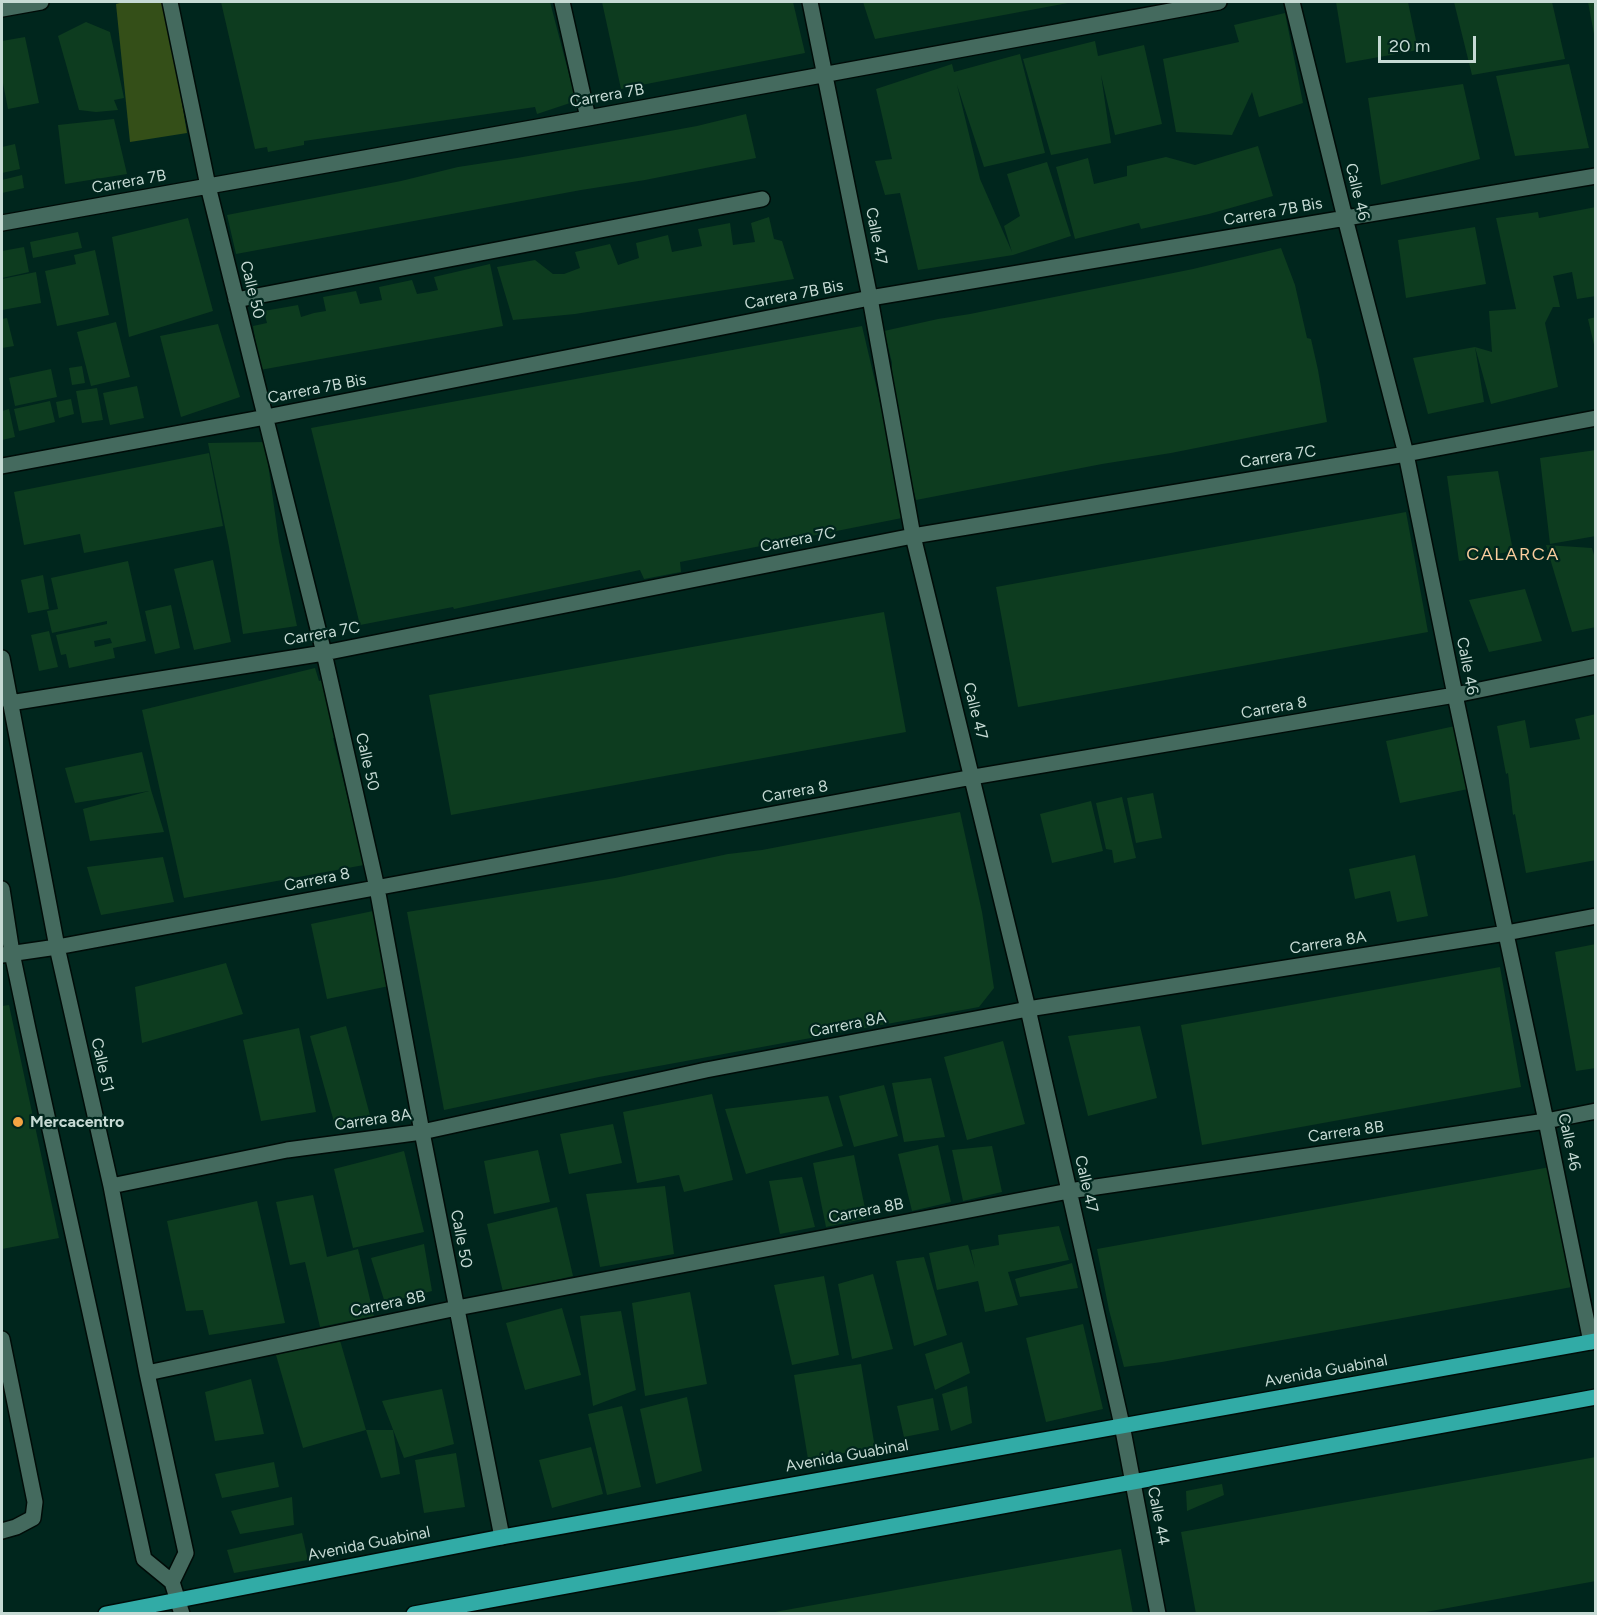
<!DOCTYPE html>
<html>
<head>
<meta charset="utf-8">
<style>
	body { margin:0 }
	#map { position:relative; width:1597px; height:1615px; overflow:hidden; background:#00261d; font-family:Figtree,sans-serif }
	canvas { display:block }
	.frame { position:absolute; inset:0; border:3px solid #c6dad4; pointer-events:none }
	.scale { position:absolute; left:1378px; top:36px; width:98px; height:27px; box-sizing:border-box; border:3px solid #c6dad4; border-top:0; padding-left:8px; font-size:18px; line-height:21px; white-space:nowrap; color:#c6dad4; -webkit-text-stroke:4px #00261d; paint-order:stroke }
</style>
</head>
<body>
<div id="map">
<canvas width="1597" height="1615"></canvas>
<div class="frame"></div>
<div class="scale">20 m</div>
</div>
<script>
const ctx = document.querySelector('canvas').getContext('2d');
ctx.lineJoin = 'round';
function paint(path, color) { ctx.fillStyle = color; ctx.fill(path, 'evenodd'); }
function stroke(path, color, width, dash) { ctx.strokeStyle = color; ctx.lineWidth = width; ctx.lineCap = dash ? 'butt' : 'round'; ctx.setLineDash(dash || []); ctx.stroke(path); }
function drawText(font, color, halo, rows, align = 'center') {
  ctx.font = font + ' Figtree,sans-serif'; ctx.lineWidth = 4.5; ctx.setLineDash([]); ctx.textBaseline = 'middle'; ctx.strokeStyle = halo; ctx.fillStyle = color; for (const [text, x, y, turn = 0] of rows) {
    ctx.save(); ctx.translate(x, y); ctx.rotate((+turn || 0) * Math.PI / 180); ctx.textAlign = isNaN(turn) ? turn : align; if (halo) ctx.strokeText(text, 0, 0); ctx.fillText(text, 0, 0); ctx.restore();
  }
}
paint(new Path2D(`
	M 124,2 L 165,2 L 187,133 L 130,142 L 116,4 Z`), '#344f18');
paint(new Path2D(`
	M 221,2 L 550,2 L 576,101 L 537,114 L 535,107 L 304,141 L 304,145 L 268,152 L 267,147 L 255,149 Z
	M 602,2 L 793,2 L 805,53 L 621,89 Z
	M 863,2 L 1068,2 L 1068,3 L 875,39 Z
	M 1336,2 L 1408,2 L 1418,50 L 1346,63 Z
	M 1454,2 L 1552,2 L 1565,59 L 1472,75 Z
	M 1588,2 L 1596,2 L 1596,33 L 1594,34 Z
	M 1285,13 L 1303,103 L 1259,117 L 1252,92 L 1232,135 L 1176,132 L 1163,59 L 1239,42 L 1234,25 Z
	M 86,22 L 110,32 L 124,98 L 114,100 L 118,110 L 96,112 L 79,110 L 58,36 Z
	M 25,37 L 39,103 L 8,109 L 2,78 L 2,41 Z
	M 1095,41 L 1098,56 L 1144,45 L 1162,124 L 1115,135 L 1101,75 L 1111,143 L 1051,155 L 1023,59 Z
	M 1020,54 L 1045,153 L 984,167 L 957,85 L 980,179 L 1012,252 L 1004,226 L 1020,216 L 1007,174 L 1047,162 L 1071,236 L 1013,255 L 918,270 L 900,193 L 885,195 L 875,161 L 892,159 L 876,89 L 952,64 L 954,72 Z
	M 1569,64 L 1589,148 L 1515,156 L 1496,76 Z
	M 1463,84 L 1480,159 L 1381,185 L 1368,98 Z
	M 746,114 L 756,158 L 645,180 L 581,190 L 236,254 L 227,215 L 401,181 L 458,167 L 517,158 L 637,137 L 697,126 Z
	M 114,119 L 127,174 L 65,184 L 58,125 Z
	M 15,144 L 20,169 L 2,173 L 2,147 Z
	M 1258,146 L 1273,196 L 1209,214 L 1141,229 L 1139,223 L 1075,239 L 1056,167 L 1088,158 L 1094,184 L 1127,176 L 1127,166 L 1166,157 L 1195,165 Z
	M 22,175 L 24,188 L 2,193 L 2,180 Z
	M 1596,207 L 1596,296 L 1577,299 L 1572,272 L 1553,276 L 1560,307 L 1553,307 L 1545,323 L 1558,387 L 1491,404 L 1475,347 L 1484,402 L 1428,414 L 1413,358 L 1475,347 L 1492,352 L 1489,311 L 1516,309 L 1496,218 L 1538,212 L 1539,218 Z
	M 769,217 L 774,239 L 782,241 L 794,279 L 575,314 L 513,320 L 497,267 L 535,260 L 553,274 L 564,274 L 580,268 L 575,252 L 610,244 L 618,265 L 639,258 L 636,243 L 668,235 L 672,252 L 702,246 L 698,229 L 730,223 L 733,245 L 755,242 L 751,223 Z
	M 188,218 L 213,311 L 129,337 L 112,237 Z
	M 1475,227 L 1486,284 L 1406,298 L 1398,240 Z
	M 78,232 L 82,248 L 33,258 L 30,242 Z
	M 24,247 L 29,272 L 2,278 L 2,251 Z
	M 1281,248 L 1295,285 L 1307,338 L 1311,339 L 1318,370 L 1327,422 L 1171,453 L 1102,464 L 916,500 L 894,415 L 890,383 L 892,363 L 884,331 L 938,319 L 970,314 L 1193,269 Z
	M 95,250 L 109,315 L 57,326 L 45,271 L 76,264 L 74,255 Z
	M 490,264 L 503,326 L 260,370 L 253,326 L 267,323 L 264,311 L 298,305 L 301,317 L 314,313 L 326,311 L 323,297 L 356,291 L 360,304 L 382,300 L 379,287 L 412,280 L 417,294 L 429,292 L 438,290 L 434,277 Z
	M 36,272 L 41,303 L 2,310 L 2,279 Z
	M 1596,317 L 1596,349 L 1595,349 L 1588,319 Z
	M 7,318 L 14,346 L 2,348 L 2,319 Z
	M 116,322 L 130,377 L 91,386 L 77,332 Z
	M 218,324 L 240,397 L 181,417 L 160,336 Z
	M 862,326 L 907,517 L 680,562 L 681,572 L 644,579 L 640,570 L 454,609 L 453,607 L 360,625 L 311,428 Z
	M 82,366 L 85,383 L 72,385 L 69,368 Z
	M 51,369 L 57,397 L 15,406 L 9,378 Z
	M 137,386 L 144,418 L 110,425 L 103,393 Z
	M 97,388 L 103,420 L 82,423 L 76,391 Z
	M 71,399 L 74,414 L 59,418 L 56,402 Z
	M 50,401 L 55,422 L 19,431 L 14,409 Z
	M 9,409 L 15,437 L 2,440 L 2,411 Z
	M 265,442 L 279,542 L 297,626 L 243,634 L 229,547 L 208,443 Z
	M 1596,450 L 1596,536 L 1550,544 L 1540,458 Z
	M 209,453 L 223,526 L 84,553 L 80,534 L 24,545 L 14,492 Z
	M 1498,471 L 1513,551 L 1459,561 L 1447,476 Z
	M 1406,512 L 1428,632 L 1018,707 L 996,587 Z
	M 1546,545 L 1592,548 L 1596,562 L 1596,627 L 1572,632 Z
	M 213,560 L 231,642 L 194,650 L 174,569 Z
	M 128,561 L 146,641 L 113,648 L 115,658 L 69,668 L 66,654 L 61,655 L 56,635 L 107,624 L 107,621 L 52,633 L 47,611 L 58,609 L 51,578 ZM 110,638 L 112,643 L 95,647 L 94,641 Z
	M 43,575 L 49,609 L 28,613 L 21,580 Z
	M 1525,589 L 1542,641 L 1489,652 L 1469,600 Z
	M 171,605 L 180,648 L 155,654 L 145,611 Z
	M 884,612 L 906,732 L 451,815 L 429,695 Z
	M 49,631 L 58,667 L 39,671 L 31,635 Z
	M 315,668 L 319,681 L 323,680 L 337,737 L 333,738 L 364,865 L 184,898 L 142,710 Z
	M 1596,714 L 1596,860 L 1526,873 L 1515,814 L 1513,815 L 1508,773 L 1506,774 L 1497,726 L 1525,720 L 1530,748 L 1580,739 L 1575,719 Z
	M 1455,726 L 1468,789 L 1400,803 L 1386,741 Z
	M 142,752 L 151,790 L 164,832 L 90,841 L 83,809 L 149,791 L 75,803 L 65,768 Z
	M 1153,793 L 1162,838 L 1136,843 L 1127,798 Z
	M 1122,797 L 1136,858 L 1114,863 L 1112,850 L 1106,849 L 1096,803 Z
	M 1091,801 L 1103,851 L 1052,863 L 1040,814 Z
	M 960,812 L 982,912 L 994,988 L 979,1007 L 599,1077 L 444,1110 L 407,912 L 615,878 L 728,854 L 762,850 Z
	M 1415,855 L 1428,916 L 1397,922 L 1390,891 L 1355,899 L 1349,869 Z
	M 163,857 L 174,902 L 101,915 L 87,867 Z
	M 373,911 L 389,986 L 327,999 L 311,924 Z
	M 1596,944 L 1596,1068 L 1576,1071 L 1555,952 Z
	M 226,963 L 243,1014 L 142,1043 L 135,987 Z
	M 1500,967 L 1521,1087 L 1202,1145 L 1181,1025 Z
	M 9,1005 L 59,1238 L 2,1249 L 2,1006 Z
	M 346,1026 L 371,1119 L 336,1129 L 310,1036 Z
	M 1140,1026 L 1157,1098 L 1088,1116 L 1068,1036 Z
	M 299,1028 L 316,1112 L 261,1121 L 243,1040 Z
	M 1003,1041 L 1025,1124 L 967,1140 L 944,1057 Z
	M 931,1078 L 945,1137 L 904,1142 L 892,1083 Z
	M 884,1085 L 898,1136 L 854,1147 L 839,1096 Z
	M 712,1094 L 733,1180 L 684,1192 L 679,1175 L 637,1183 L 623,1112 Z
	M 828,1096 L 843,1146 L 746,1174 L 725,1109 Z
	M 613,1124 L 622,1163 L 569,1174 L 560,1134 Z
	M 938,1145 L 951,1202 L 912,1211 L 898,1154 Z
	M 992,1146 L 1002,1192 L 963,1201 L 952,1150 Z
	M 538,1150 L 550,1202 L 494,1214 L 484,1161 Z
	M 404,1151 L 424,1232 L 353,1248 L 334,1169 Z
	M 854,1155 L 867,1218 L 826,1227 L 813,1163 Z
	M 1550,1167 L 1572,1287 L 1162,1362 L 1124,1367 L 1109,1310 L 1097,1249 Z
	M 802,1177 L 815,1227 L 780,1234 L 769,1181 Z
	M 665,1186 L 674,1254 L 600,1267 L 586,1194 Z
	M 313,1195 L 327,1257 L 358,1249 L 374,1316 L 320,1327 L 305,1262 L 290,1265 L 276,1202 Z
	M 257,1201 L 285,1323 L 209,1335 L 203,1310 L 186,1311 L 167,1221 Z
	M 557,1207 L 573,1276 L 503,1292 L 487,1224 Z
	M 1059,1226 L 1069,1260 L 1008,1272 L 1018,1305 L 985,1312 L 978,1281 L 937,1290 L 929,1253 L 968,1245 L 975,1268 L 971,1250 L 999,1245 L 998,1235 Z
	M 424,1244 L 432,1291 L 385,1303 L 371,1258 Z
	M 924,1257 L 947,1335 L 914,1346 L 896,1261 Z
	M 1072,1263 L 1078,1288 L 1020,1297 L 1015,1279 Z
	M 873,1274 L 893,1349 L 852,1359 L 838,1284 Z
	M 824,1276 L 839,1355 L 792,1365 L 774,1285 Z
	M 690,1292 L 707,1384 L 645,1396 L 632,1303 Z
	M 562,1308 L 581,1375 L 525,1390 L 506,1323 Z
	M 621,1311 L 636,1390 L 593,1406 L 580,1316 Z
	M 1083,1324 L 1103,1409 L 1046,1422 L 1026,1338 Z
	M 339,1337 L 366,1430 L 303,1448 L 276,1355 Z
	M 962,1342 L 970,1373 L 935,1390 L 925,1354 Z
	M 861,1364 L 875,1448 L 808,1459 L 794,1375 Z
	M 251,1379 L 264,1434 L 215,1441 L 205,1392 Z
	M 967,1386 L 972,1423 L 951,1431 L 942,1394 Z
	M 442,1389 L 454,1444 L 404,1458 L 382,1401 Z
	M 687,1397 L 702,1471 L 656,1484 L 640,1409 Z
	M 933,1398 L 939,1430 L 904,1437 L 897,1406 Z
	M 622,1406 L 641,1487 L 607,1495 L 588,1414 Z
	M 366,1430 L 393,1430 L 400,1474 L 381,1478 Z
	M 591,1447 L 603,1494 L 552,1508 L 539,1460 Z
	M 456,1453 L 465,1507 L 424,1513 L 415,1460 Z
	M 1596,1457 L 1596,1581 L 1415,1614 L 1196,1614 L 1181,1532 Z
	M 274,1462 L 279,1487 L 222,1498 L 215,1474 Z
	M 1222,1484 L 1224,1495 L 1187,1511 L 1186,1491 Z
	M 292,1497 L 294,1525 L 240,1534 L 231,1511 Z
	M 302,1533 L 308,1560 L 234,1573 L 227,1550 Z
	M 1121,1549 L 1133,1614 L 775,1614 L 775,1612 Z`), '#0d3c1f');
const minor = new Path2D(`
	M 170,2 L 208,186 L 324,653 L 377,888 L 422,1132 L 502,1537
	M 562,2 L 588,118
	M 810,2 L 870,298 L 913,536 L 1028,1009 L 1122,1425 L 1158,1614
	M 1292,2 L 1345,218 L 1406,454 L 1455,695 L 1546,1121 L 1591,1342
	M 2,9 L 41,2
	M 2,223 L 588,118 L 1219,2
	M 236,300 L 762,199
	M 2,466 L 266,417 L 870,298 L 1596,176
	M 2,658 L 57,947 L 111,1186 L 147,1373 L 186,1553 L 172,1582
	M 10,703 L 324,653 L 913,536 L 1406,454 L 1596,418
	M 2,889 L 12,953 L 28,1029 L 144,1559 L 172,1582 L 182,1614
	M 2,955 L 57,947 L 973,777 L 1455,695 L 1596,666
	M 111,1186 L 287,1150 L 422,1132 L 706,1070 L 1028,1009 L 1506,933 L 1596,916
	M 2,1339 L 35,1502 L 33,1518 L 16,1527 L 2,1531
	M 147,1373 L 457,1308 L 1069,1191 L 1546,1121 L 1596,1111`);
const major = new Path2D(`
	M 106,1614 L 502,1537 L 1596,1341
	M 414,1614 L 1596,1397`);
stroke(minor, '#000c08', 18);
stroke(major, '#000c08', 18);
stroke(minor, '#446a5e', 15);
stroke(major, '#31aba6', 15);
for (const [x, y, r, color] of [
	[18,1122,6,"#f3a443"]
]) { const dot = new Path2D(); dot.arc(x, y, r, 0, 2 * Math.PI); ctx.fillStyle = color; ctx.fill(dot); stroke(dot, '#00261d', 2); }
drawText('16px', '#c6dad4', '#00261d', [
	["Carrera 7B",607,96,-10],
	["Carrera 7B",129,182,-10],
	["Calle 46",1357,192,76],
	["Carrera 7B Bis",1273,212,-10],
	["Calle 47",876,236,79],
	["Calle 50",252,290,76],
	["Carrera 7B Bis",794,295,-11],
	["Carrera 7B Bis",317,389,-11],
	["Carrera 7C",1278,457,-9],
	["Carrera 7C",798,540,-11],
	["Carrera 7C",322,634,-10],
	["Calle 46",1467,666,79],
	["Carrera 8",1274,708,-10],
	["Calle 47",975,711,76],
	["Calle 50",367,762,77],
	["Carrera 8",795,792,-10],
	["Carrera 8",317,880,-11],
	["Carrera 8A",1328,943,-9],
	["Carrera 8A",848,1025,-11],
	["Calle 51",102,1065,77],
	["Carrera 8A",373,1120,-8],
	["Carrera 8B",1346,1132,-8],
	["Calle 46",1569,1142,78],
	["Calle 47",1086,1184,77],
	["Carrera 8B",866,1211,-11],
	["Calle 50",461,1239,79],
	["Carrera 8B",388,1304,-12],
	["Avenida Guabinal",1326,1371,-10],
	["Avenida Guabinal",847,1456,-10],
	["Calle 44",1158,1516,79],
	["Avenida Guabinal",369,1544,-11]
]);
drawText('bold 16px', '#c6dad4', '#00261d', [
	["Mercacentro",30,1122]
], 'left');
ctx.letterSpacing = '1.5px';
drawText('18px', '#facd9d', '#00261d', [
	["CALARCA",1513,555]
]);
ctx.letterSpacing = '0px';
</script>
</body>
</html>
